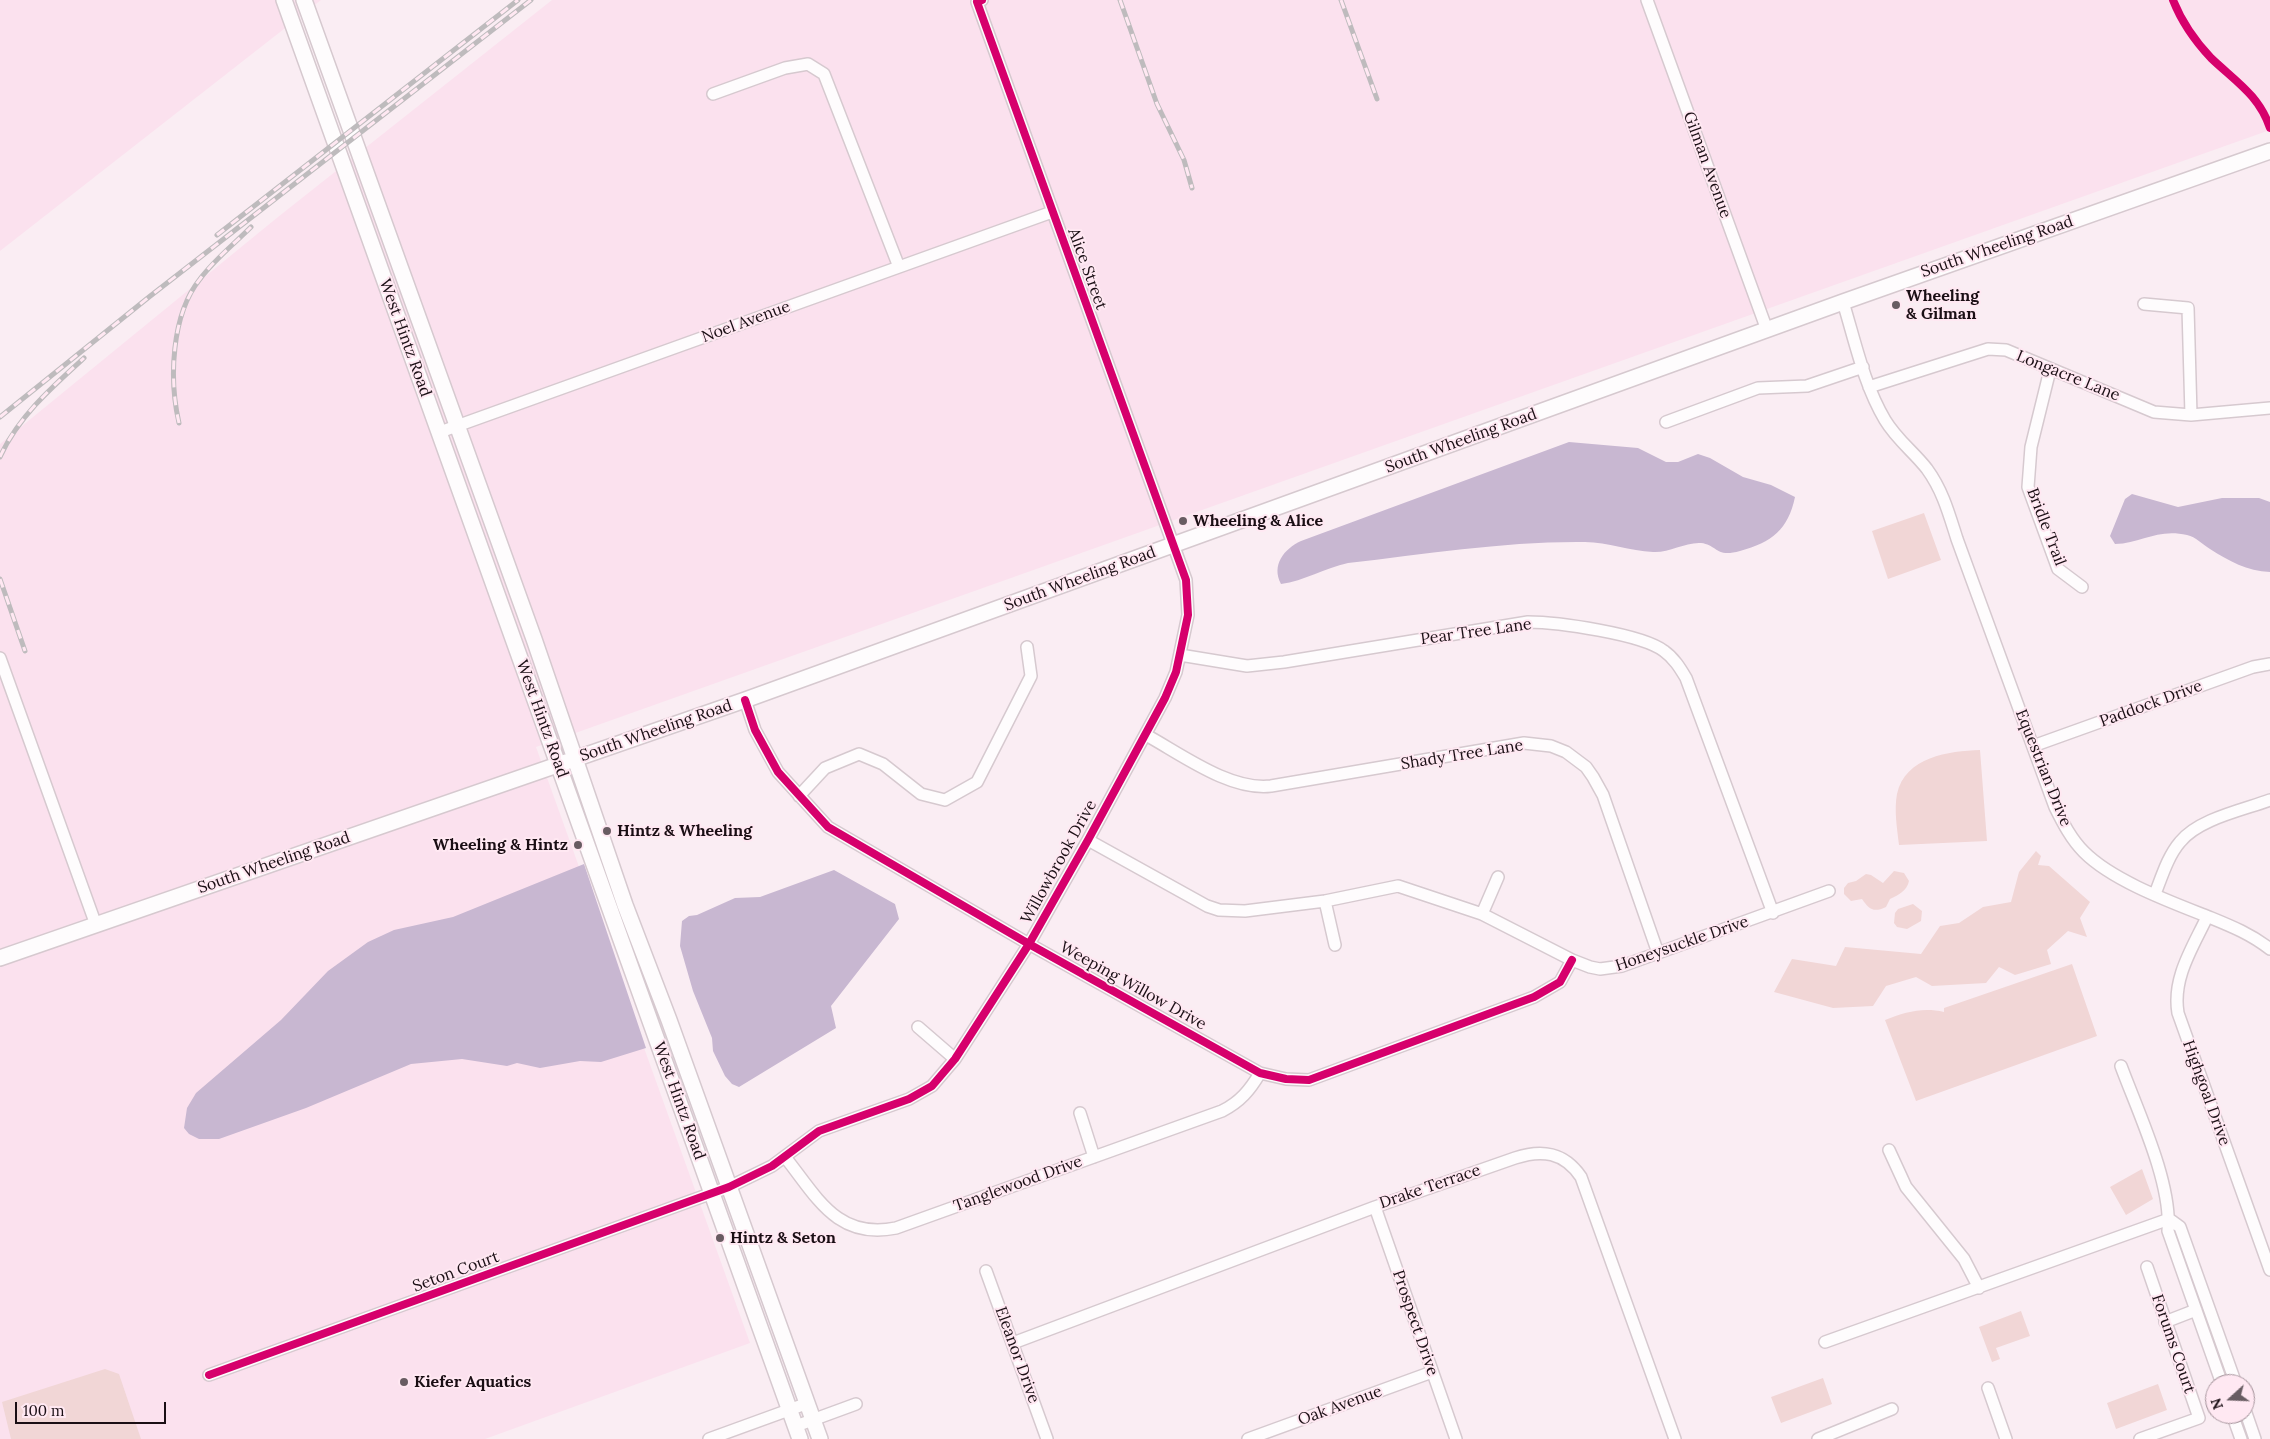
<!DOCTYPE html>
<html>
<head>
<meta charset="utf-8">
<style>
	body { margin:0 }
	#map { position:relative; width:2270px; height:1439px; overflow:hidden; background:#faedf3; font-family:Lora,serif }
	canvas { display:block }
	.north { position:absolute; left:2205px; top:1374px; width:50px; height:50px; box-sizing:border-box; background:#ffe8f2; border:1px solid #a39199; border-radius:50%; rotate:250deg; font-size:14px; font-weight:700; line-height:20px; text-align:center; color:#1a0e14 }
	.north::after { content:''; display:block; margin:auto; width:18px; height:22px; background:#685c62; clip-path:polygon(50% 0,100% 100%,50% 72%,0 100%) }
	.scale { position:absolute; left:15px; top:1402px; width:151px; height:22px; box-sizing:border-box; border:2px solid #1a0e14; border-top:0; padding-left:6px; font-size:15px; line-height:18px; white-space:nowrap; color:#1a0e14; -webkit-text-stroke:4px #ffe8f2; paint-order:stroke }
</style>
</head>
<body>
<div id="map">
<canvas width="2270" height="1439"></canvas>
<div class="north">N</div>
<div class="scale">100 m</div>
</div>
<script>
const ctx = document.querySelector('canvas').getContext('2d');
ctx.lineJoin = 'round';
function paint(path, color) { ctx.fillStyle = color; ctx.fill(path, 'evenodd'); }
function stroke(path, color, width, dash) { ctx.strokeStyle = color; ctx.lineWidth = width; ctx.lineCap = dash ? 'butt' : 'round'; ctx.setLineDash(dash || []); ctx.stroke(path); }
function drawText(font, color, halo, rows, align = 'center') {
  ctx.font = font + ' Lora,serif'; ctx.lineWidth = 4; ctx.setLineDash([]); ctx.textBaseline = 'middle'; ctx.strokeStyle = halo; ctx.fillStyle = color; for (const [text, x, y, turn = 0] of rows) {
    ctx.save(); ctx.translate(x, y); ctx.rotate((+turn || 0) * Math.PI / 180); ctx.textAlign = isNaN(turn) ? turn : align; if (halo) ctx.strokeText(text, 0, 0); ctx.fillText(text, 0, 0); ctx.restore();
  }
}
paint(new Path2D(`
	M 0,0 L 321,0 L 0,251 Z
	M 552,0 L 2270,0 L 2270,130 L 536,747 L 750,1343 L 485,1439 L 0,1439 L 0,444 L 278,217 Z`), '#fbe1ee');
paint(new Path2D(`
	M 1924,513 L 1941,560 L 1888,579 L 1872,531 Z
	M 1980,750 L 1987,841 L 1899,845 C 1897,828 1894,810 1897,794 C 1905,757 1949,751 1980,750 Z
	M 2036,851 L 2041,856 L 2038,865 L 2049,866 L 2090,902 L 2080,918 L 2087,937 L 2068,931 L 2047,950 L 2051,964 L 2015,975 L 1999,967 L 1986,983 L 1932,986 L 1916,977 L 1886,986 L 1873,1006 L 1833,1008 L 1774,992 L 1792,959 L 1836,966 L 1845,947 L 1921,954 L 1940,926 L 1959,923 L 1983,907 L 2011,902 L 2019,872 Z
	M 1894,871 L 1904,873 L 1909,881 C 1907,891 1898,895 1890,899 L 1886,907 C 1873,913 1869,909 1862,899 L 1851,901 L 1844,894 L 1844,888 L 1848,883 L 1856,881 L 1866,874 L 1871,875 L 1883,883 Z
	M 1913,904 L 1922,911 L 1921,921 L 1907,929 L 1897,927 L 1894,923 L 1895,913 L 1898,909 Z
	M 2072,964 L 2097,1036 L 1916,1101 L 1885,1020 C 1905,1012 1923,1007 1944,1012 L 1944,1008 Z
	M 2142,1169 L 2153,1199 L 2126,1215 L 2110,1187 Z
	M 2021,1311 L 2030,1336 L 1996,1348 L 2000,1359 L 1992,1362 L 1979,1327 Z
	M 105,1369 L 119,1374 L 141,1439 L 11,1439 L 2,1402 Z
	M 1823,1378 L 1832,1404 L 1781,1423 L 1771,1397 Z
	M 2158,1384 L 2167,1410 L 2116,1429 L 2107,1403 Z`), '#f1d6d6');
paint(new Path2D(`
	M 1569,442 L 1638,448 L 1666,462 L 1678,462 L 1698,454 L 1710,458 L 1743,477 L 1771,485 L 1795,497 C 1788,530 1772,542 1740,551 C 1715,558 1718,545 1701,543 C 1685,542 1669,553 1653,552 C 1630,551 1608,542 1585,542 C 1506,541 1427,554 1348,563 C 1325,568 1304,581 1281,584 C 1271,565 1284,549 1301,541 Z
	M 2132,494 L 2178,507 L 2222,498 L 2259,498 L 2270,502 L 2270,572 C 2247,571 2229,561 2210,549 C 2202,544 2196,537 2187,535 C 2158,528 2142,543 2115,544 L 2110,536 L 2125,499 Z
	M 584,864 L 646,1048 L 601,1062 L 580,1061 L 540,1068 L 517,1063 L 507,1066 L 462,1059 L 411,1064 L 306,1108 L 219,1139 L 199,1139 L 189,1134 L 184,1128 L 187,1108 L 196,1093 L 281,1020 L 328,971 L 368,942 L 394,930 L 453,917 Z
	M 834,870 L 895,904 L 899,919 L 831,1006 L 836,1028 L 739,1087 L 732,1084 L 725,1076 L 713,1051 L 712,1038 L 693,991 L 680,946 L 682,921 L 689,916 L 697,915 L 735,898 L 760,897 Z`), '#c8b7d1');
const minor = new Path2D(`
	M 1647,0 L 1767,330
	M 713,94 L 785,68 L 808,64 L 824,74 L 899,267
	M 1843,302 C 1855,341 1864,385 1885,420 C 1897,440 1914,452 1927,469 C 1943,491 1949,514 1957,539 L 2055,807 C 2063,823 2071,839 2084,852 C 2113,881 2171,902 2209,917 C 2231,926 2251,934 2270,949
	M 2144,304 L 2188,308 L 2191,415
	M 2050,370 L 2031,447 L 2028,487 L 2058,569 L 2082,587
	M 1869,387 L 1988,349 L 2006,350 L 2154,412 L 2191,415 L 2270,408
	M 1666,422 L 1758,388 L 1807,386 L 1863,367
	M 440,432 L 1052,212
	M 1180,655 L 1247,666 L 1284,662 L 1528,622 C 1557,622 1642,634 1664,651 C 1674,658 1680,668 1686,678 L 1773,913
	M 0,658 L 96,925
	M 745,700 L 755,730 L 778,772 L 828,827 L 1029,944 L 1260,1073 L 1286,1079 L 1309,1080 L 1534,997 L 1560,982 L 1572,960
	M 1146,735 C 1181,754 1230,791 1271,786 L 1524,743 L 1551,746 L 1566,752 L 1586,767 L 1593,777 L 1603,795 L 1658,953
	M 2033,746 L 2253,667 L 2270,664
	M 799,796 L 825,768 L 859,754 L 883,764 L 921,794 L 945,800 L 977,782 L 1031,676 L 1027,647
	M 1088,840 L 1207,906 L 1219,910 L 1245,911 L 1325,901 L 1398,886 L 1482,914 L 1572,960 L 1590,967 L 1600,969 L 1622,966 L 1829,891
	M 2155,894 C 2162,876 2168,856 2180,842 C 2198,819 2243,810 2270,800
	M 1325,901 L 1335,945
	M 1482,914 L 1498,877
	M 2207,917 C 2193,947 2172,978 2178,1013 L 2270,1270
	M 918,1027 L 955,1059
	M 2121,1066 C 2138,1112 2172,1183 2168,1231 L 2222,1384
	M 1080,1113 L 1094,1157
	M 1889,1150 L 1906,1187 L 1964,1259 L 1979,1288
	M 785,1157 C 817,1197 837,1240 896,1228 L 1222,1111 C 1240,1102 1250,1090 1260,1073
	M 1375,1207 L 1456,1439
	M 2169,1219 L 2180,1227 L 2236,1384
	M 986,1271 L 1047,1439
	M 2165,1322 L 2196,1310
	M 1825,1342 L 2169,1219
	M 1013,1343 L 1375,1207 L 1515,1158 C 1542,1149 1564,1152 1581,1177 L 1675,1439
	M 209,1375 L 729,1187 L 772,1166 L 819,1131 L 909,1099 L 932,1086 L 955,1059 L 1029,944 L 1088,840 L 1165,698 L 1176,672 L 1188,615 L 1186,580 L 977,2 L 982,0
	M 1988,1388 L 2006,1439
	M 2245,1410 L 2255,1439
	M 2232,1414 L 2241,1439
	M 796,1426 L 856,1404
	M 709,1439 L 808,1403
	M 1248,1439 L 1432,1372
	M 1818,1439 L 1892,1409
	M 2140,1439 L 2199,1418 L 2147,1267`);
const secondary = new Path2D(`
	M 284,0 L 800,1439
	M 304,0 L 534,639 L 625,905 L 669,1020 L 820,1439
	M 0,958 L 745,700 L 1843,302 L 2270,151`);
stroke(minor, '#d6c9cf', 14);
stroke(secondary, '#d6c9cf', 18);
stroke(minor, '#fefcfd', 11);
stroke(secondary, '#fefcfd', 15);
const rail = new Path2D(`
	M 1120,0 L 1157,104 L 1184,160 L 1192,188
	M 1341,0 L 1377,99
	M 217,235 L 518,0
	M 0,417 L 149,297 L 531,0
	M 179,423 C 169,380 171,315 200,279 C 214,260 234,244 251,227
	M 0,457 C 18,417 52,387 84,358
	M 0,579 L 25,651`);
stroke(rail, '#bebbbd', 5);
stroke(rail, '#ffe8f2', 3, [9]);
stroke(new Path2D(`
	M 2173,0 C 2182,23 2195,41 2211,58 C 2235,81 2259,95 2270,128
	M 745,700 L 755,730 L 778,772 L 828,827 L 1029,944 L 1260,1073 L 1286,1079 L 1309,1080 L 1534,997 L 1560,982 L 1572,960
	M 209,1375 L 729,1187 L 772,1166 L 819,1131 L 909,1099 L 932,1086 L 955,1059 L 1029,944 L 1088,840 L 1165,698 L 1176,672 L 1188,615 L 1186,580 L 977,2 L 982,0`), '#d6006c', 8);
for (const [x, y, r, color] of [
	[1896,305,5,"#685c62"],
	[1183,521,5,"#685c62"],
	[607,831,5,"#685c62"],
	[578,845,5,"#685c62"],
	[720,1238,5,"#685c62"],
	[404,1382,5,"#685c62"]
]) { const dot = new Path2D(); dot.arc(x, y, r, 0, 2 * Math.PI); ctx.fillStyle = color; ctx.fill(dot); stroke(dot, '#ffe8f2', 2); }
drawText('16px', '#1a0e14', '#ffe8f2', [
	["Gilman Avenue",1707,165,70],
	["South Wheeling Road",1997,247,-19],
	["Alice Street",1087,269,70],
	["Noel Avenue",746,322,-20],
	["West Hintz Road",405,338,70],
	["Longacre Lane",2068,376,22],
	["South Wheeling Road",1461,441,-20],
	["Bridle Trail",2046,527,69],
	["South Wheeling Road",1080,579,-20],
	["Pear Tree Lane",1476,632,-8],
	["Paddock Drive",2151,704,-20],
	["West Hintz Road",542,719,70],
	["South Wheeling Road",656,731,-19],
	["Shady Tree Lane",1462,755,-9],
	["Equestrian Drive",2043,768,68],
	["Willowbrook Drive",1059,862,-61],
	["South Wheeling Road",274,863,-19],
	["Honeysuckle Drive",1682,944,-19],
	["Weeping Willow Drive",1133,986,29],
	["Highgoal Drive",2206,1093,70],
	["West Hintz Road",679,1101,70],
	["Tanglewood Drive",1018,1184,-20],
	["Drake Terrace",1430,1187,-19],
	["Seton Court",456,1272,-20],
	["Prospect Drive",1415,1323,71],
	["Forums Court",2173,1344,71],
	["Eleanor Drive",1017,1355,70],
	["Oak Avenue",1340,1406,-20]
]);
drawText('bold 16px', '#1a0e14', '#ffe8f2', [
	["Wheeling",1906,296],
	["& Gilman",1906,314],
	["Wheeling & Alice",1193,521],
	["Hintz & Wheeling",617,831],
	["Wheeling & Hintz",568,845,"right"],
	["Hintz & Seton",730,1238],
	["Kiefer Aquatics",414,1382]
], 'left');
</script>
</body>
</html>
